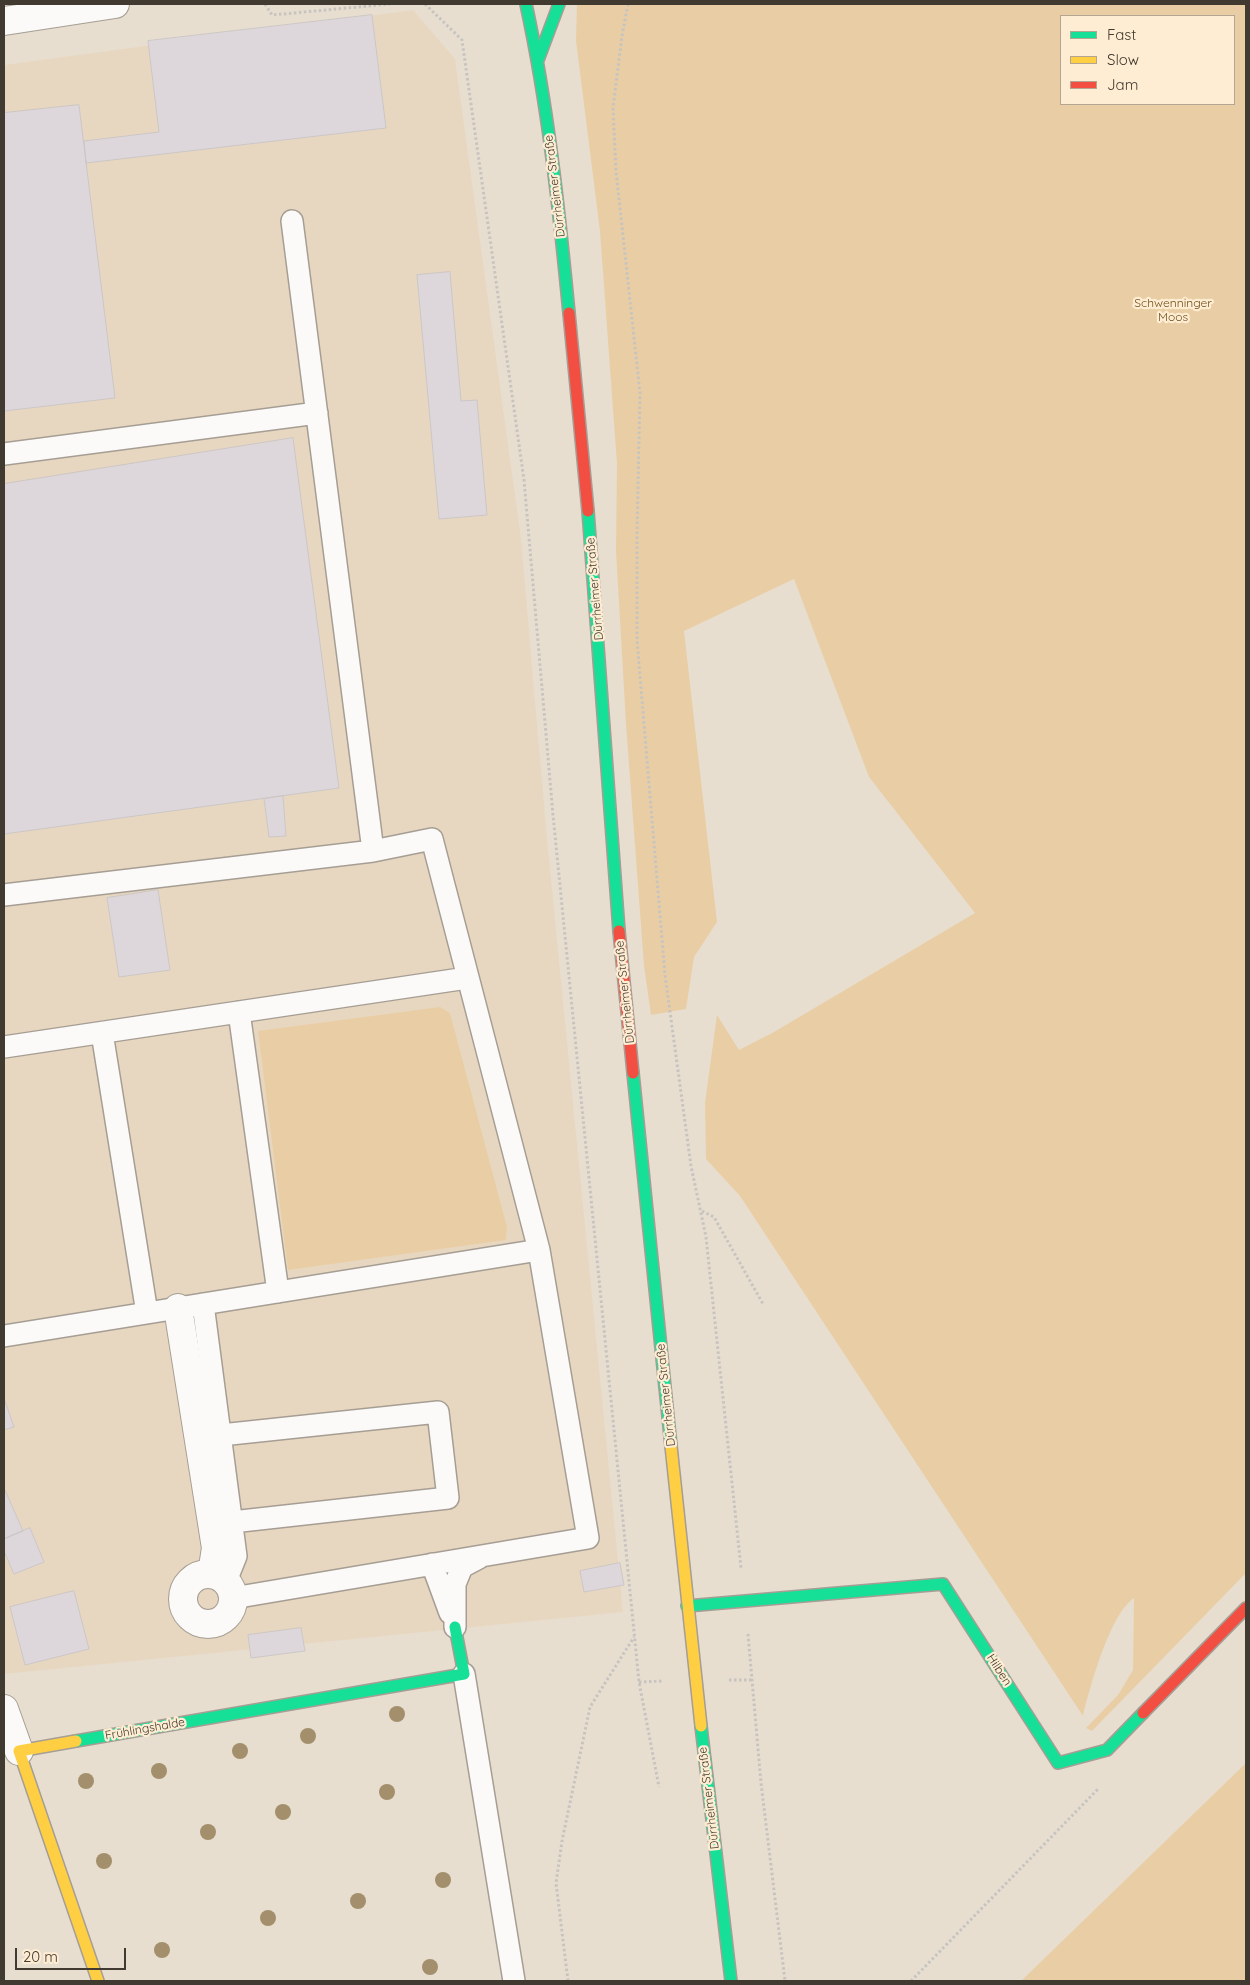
<!DOCTYPE html>
<html>
<head>
<meta charset="utf-8">
<style>
	body { margin:0 }
	#map { position:relative; width:1250px; height:1985px; overflow:hidden; background:#e7ded0; font-family:Quicksand,sans-serif }
	canvas { display:block }
	.frame { position:absolute; inset:0; border:5px solid #413a30; pointer-events:none }
	.legend { position:absolute; left:1060px; top:15px; width:175px; height:90px; box-sizing:border-box; background:#ffedd3; border:1px solid #b3a592; margin:0; padding:6px 9px; list-style:none; font-size:15px; color:#413a30 }
	.legend li { display:flex; align-items:center; gap:10px; height:25px }
	.legend b { width:25px; border:1px solid #b3a592 }
	.scale { position:absolute; left:15px; top:1948px; width:111px; height:22px; box-sizing:border-box; border:2px solid #413a30; border-top:0; padding-left:6px; font-size:15px; line-height:18px; white-space:nowrap; color:#413a30; -webkit-text-stroke:4px #ffedd3; paint-order:stroke }
</style>
</head>
<body>
<div id="map">
<canvas width="1250" height="1985"></canvas>
<div class="frame"></div>
<ul class="legend">
<li><b style="height:6px;background:#16e098"></b>Fast</li>
<li><b style="height:6px;background:#ffcf43"></b>Slow</li>
<li><b style="height:6px;background:#f24e42"></b>Jam</li>
</ul>
<div class="scale">20 m</div>
</div>
<script>
const ctx = document.querySelector('canvas').getContext('2d');
ctx.lineJoin = 'round';
function paint(path, color) { ctx.fillStyle = color; ctx.fill(path, 'evenodd'); }
function stroke(path, color, width, dash) { ctx.strokeStyle = color; ctx.lineWidth = width; ctx.lineCap = dash ? 'butt' : 'round'; ctx.setLineDash(dash || []); ctx.stroke(path); }
function drawText(font, color, halo, rows, align = 'center') {
  ctx.font = font + ' Quicksand,sans-serif'; ctx.lineWidth = 4.5; ctx.setLineDash([]); ctx.textBaseline = 'middle'; ctx.strokeStyle = halo; ctx.fillStyle = color; for (const [text, x, y, turn = 0] of rows) {
    ctx.save(); ctx.translate(x, y); ctx.rotate((+turn || 0) * Math.PI / 180); ctx.textAlign = isNaN(turn) ? turn : align; if (halo) ctx.strokeText(text, 0, 0); ctx.fillText(text, 0, 0); ctx.restore();
  }
}
paint(new Path2D(`
	M 413,10 L 455,59 L 521,539 L 546,828 L 623,1612 L 4,1674 L 4,65 Z`), '#e8d7c0');
paint(new Path2D(`
	M 577,4 L 1246,4 L 1246,1573 L 1092,1731 L 1086,1728 L 1118,1695 L 1133,1670 L 1134,1598 C 1110,1614 1090,1687 1083,1716 L 740,1196 L 706,1159 L 705,1103 L 717,1015 L 739,1050 L 774,1032 L 975,913 L 869,777 L 794,579 L 684,631 L 717,922 L 694,957 L 686,1009 L 651,1015 L 644,966 L 626,724 L 616,551 L 617,464 L 600,231 L 576,41 ZM 1234,16 L 1234,104 L 1061,104 L 1061,16 Z
	M 440,1007 L 450,1013 L 507,1227 L 506,1240 L 288,1270 L 258,1031 Z
	M 1246,1763 L 1246,1981 L 1021,1981 Z`), '#e9cea5');
const building = new Path2D(`
	M 372,15 L 386,128 L 86,163 L 84,141 L 159,132 L 148,41 Z
	M 79,105 L 115,398 L 4,411 L 4,113 Z
	M 450,272 L 461,401 L 477,400 L 487,515 L 439,519 L 417,275 Z
	M 293,438 L 339,788 L 4,834 L 4,484 Z
	M 283,796 L 286,836 L 269,837 L 264,799 Z
	M 158,890 L 170,970 L 119,977 L 107,898 Z
	M 4,1398 L 14,1427 L 4,1430 Z
	M 5,1490 L 23,1531 L 4,1539 L 4,1491 Z
	M 30,1528 L 44,1562 L 14,1574 L 4,1551 L 4,1539 Z
	M 620,1563 L 624,1585 L 584,1592 L 580,1571 Z
	M 74,1591 L 89,1649 L 25,1665 L 10,1607 Z
	M 301,1628 L 305,1651 L 251,1658 L 248,1635 Z`);
paint(building, '#ddd7dc');
stroke(building, '#ccc7c6', 1);
const lane = new Path2D(`
	M 292,221 L 373,851
	M 4,454 L 317,413
	M 4,895 L 373,851 L 432,839 L 539,1250 L 588,1538 L 233,1598
	M 239,1012 L 278,1292
	M 102,1033 L 147,1313
	M 4,1047 L 467,978
	M 203,1304 L 236,1556 L 226,1581
	M 4,1336 L 539,1250
	M 221,1435 L 438,1412 L 448,1498 L 232,1522
	M 432,1564 L 450,1613
	M 455,1627 L 455,1584 L 462,1567 L 479,1558
	M 464,1674 L 514,1981`);
const street = new Path2D(`
	M 4,21 L 115,4
	M 178,1308 L 216,1548 L 212,1574
	M183 1599a25 25 0 1 1 50 0a25 25 0 1 1-50 0Z
	M 4,1709 L 19,1751`);
const fast = new Path2D(`
	M 526,4 C 548,106 559,209 569,313
	M 538,60 L 559,4
	M 588,511 L 619,931
	M 633,1073 L 671,1446
	M 687,1606 L 943,1584 L 1058,1763 L 1107,1750 L 1143,1713
	M 701,1726 L 731,1981
	M 76,1741 L 464,1674 L 455,1627`);
const slow = new Path2D(`
	M 671,1446 L 701,1726
	M 76,1741 L 19,1751 L 98,1981`);
const jam = new Path2D(`
	M 569,313 L 588,511
	M 619,931 L 633,1073
	M 1143,1713 L 1246,1608`);
stroke(lane, '#a69e94', 24);
stroke(street, '#a69e94', 30);
stroke(fast, '#a69e94', 14);
stroke(slow, '#a69e94', 14);
stroke(jam, '#a69e94', 14);
stroke(new Path2D(`
	M 265,4 L 272,15 L 390,4
	M 425,4 L 462,40 L 524,480 L 553,815 L 639,1682 L 659,1787
	M 628,4 L 622,36 L 613,108 L 616,171 L 640,393 L 637,534 L 637,640 L 665,975 L 691,1166 L 706,1237 L 741,1568
	M 702,1211 L 714,1217 L 763,1304
	M 748,1634 L 761,1783 L 785,1981
	M 729,1680 L 752,1680
	M 639,1682 L 663,1681
	M 568,1981 L 556,1883 L 562,1841 L 590,1707 L 634,1637
	M 911,1981 L 1099,1788`), '#c7c4c0', 3, [2.5, 2.5]);
stroke(lane, '#fbfaf8', 21);
stroke(street, '#fbfaf8', 28);
stroke(fast, '#16e098', 11);
stroke(slow, '#ffcf43', 11);
stroke(jam, '#f24e42', 11);
ctx.fillStyle = '#a38f6c';
for (const [x, y] of [
	[397,1714],
	[308,1736],
	[240,1751],
	[159,1771],
	[86,1781],
	[387,1792],
	[283,1812],
	[208,1832],
	[104,1861],
	[443,1880],
	[358,1901],
	[268,1918],
	[162,1950],
	[430,1967]
]) { ctx.beginPath(); ctx.arc(x, y, 8, 0, 2 * Math.PI); ctx.fill(); }
drawText('12px', '#413a30', '#ffedd3', [
	["Dürrheimer Straße",555,186,-97],
	["Dürrheimer Straße",595,589,-95],
	["Dürrheimer Straße",625,992,-96],
	["Dürrheimer Straße",666,1395,-96],
	["Hilben",999,1670,57],
	["Frühlingshalde",145,1729,-10],
	["Dürrheimer Straße",709,1798,-97]
]);
drawText('12px', '#6c4e1b', '#ffedd3', [
	["Schwenninger",1173,303],
	["Moos",1173,317]
]);
</script>
</body>
</html>
